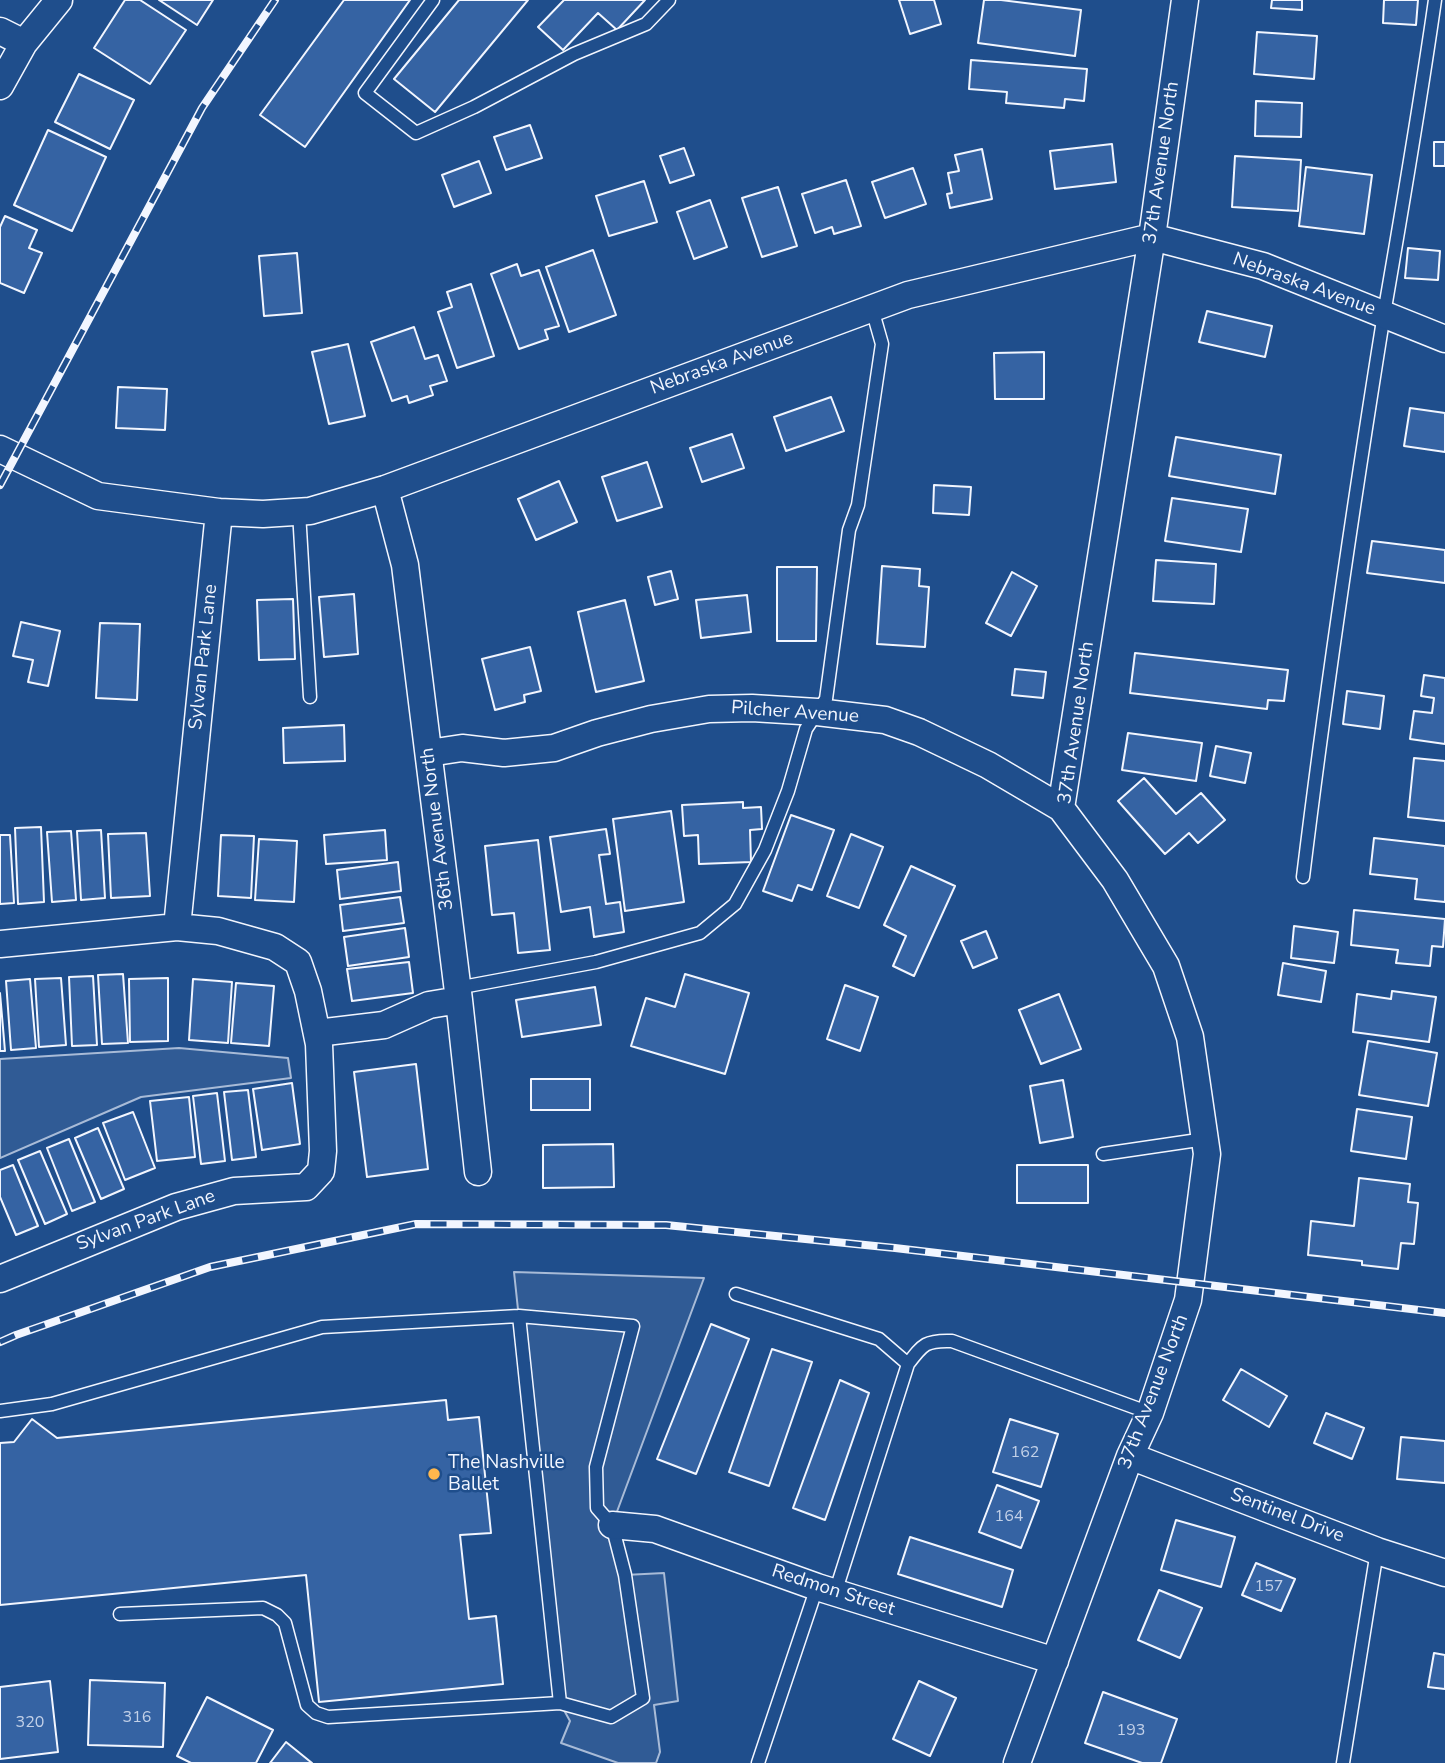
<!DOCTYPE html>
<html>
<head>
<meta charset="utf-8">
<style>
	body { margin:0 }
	canvas { display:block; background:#1f4e8c }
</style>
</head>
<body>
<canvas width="1445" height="1763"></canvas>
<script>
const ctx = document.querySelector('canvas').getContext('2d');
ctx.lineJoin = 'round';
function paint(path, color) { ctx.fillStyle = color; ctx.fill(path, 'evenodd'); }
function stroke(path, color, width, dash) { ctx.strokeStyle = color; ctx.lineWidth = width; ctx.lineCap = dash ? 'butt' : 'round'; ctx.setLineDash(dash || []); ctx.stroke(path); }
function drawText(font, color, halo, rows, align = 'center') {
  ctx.font = font + ' "Nunito Sans",sans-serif'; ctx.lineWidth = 5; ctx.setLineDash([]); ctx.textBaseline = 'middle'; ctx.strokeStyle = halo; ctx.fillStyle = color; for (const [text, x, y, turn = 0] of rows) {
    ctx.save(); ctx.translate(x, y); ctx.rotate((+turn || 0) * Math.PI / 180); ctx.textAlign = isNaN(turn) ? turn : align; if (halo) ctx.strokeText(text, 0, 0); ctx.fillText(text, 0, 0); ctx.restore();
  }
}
const built = new Path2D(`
	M 179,1048 L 288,1058 L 291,1078 L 141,1097 L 0,1158 L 0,1059 Z
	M 514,1272 L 704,1278 L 612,1525 L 625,1575 L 664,1573 L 678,1701 L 654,1705 L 660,1752 L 656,1763 L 618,1763 L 561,1743 L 570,1721 L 560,1703 Z`);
paint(built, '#305b95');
stroke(built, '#a8bbd7', 2);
const building = new Path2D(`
	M 125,0 L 140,0 L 186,30 L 150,84 L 94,48 Z
	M 159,0 L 213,0 L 197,25 Z
	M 344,0 L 410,0 L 305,147 L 260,115 Z
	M 459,0 L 528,0 L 435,112 L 394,79 Z
	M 564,0 L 645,0 L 617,30 L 598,13 L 563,50 L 538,27 Z
	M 899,0 L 934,0 L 941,24 L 910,34 Z
	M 984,0 L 1001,0 L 1081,10 L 1075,56 L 978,43 Z
	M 1272,0 L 1302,0 L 1302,10 L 1271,8 Z
	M 1384,0 L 1418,0 L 1416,25 L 1383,23 Z
	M 1257,32 L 1317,36 L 1314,79 L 1254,74 Z
	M 971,60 L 1087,69 L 1084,101 L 1065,99 L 1064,108 L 1006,103 L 1007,92 L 969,89 Z
	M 79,74 L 134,100 L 110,149 L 55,122 Z
	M 1256,101 L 1302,103 L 1301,137 L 1255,136 Z
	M 530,125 L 542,158 L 506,170 L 494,137 Z
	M 48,130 L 106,157 L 72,231 L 14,205 Z
	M 1434,142 L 1445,142 L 1445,166 L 1434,166 Z
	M 1112,144 L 1116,182 L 1055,189 L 1050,151 Z
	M 684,148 L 694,175 L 670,183 L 660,156 Z
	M 982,149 L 992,199 L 950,208 L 947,194 L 952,193 L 948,173 L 959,171 L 955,155 Z
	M 1235,156 L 1301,160 L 1298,211 L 1232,207 Z
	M 479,161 L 491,193 L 454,207 L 442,175 Z
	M 1306,167 L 1372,175 L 1364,234 L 1299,226 Z
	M 913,168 L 926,204 L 885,218 L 872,182 Z
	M 846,180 L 861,226 L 834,234 L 832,227 L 815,233 L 802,194 Z
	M 644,181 L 657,222 L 609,236 L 596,196 Z
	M 778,187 L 797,246 L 762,257 L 742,198 Z
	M 710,200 L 727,247 L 694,259 L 677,212 Z
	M 5,216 L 37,230 L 29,248 L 42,253 L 24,293 L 0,283 L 0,227 Z
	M 1408,248 L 1440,251 L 1438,280 L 1405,278 Z
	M 593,250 L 616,315 L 569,332 L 546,267 Z
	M 297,253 L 302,313 L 264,316 L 259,256 Z
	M 517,264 L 521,276 L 539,270 L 559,326 L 545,330 L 548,339 L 519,349 L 491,274 Z
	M 471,284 L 494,356 L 457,368 L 438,312 L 452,307 L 447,292 Z
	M 1207,311 L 1272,326 L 1265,357 L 1199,342 Z
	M 414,327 L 425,359 L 438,355 L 447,381 L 430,386 L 433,395 L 409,403 L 407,396 L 392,401 L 371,342 Z
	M 348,344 L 365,416 L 329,424 L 312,352 Z
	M 1044,352 L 1044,399 L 995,399 L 994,353 Z
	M 118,387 L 167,389 L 165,430 L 116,428 Z
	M 831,397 L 844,431 L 786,451 L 774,417 Z
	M 1410,408 L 1445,413 L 1445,452 L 1404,446 Z
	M 732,434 L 744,468 L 702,482 L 690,448 Z
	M 1176,437 L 1281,455 L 1275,494 L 1169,476 Z
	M 647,462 L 662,507 L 617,521 L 602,477 Z
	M 559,481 L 577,522 L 536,540 L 518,499 Z
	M 934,485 L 971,487 L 969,515 L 933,513 Z
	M 1172,498 L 1248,509 L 1241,552 L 1165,541 Z
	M 1372,541 L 1445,550 L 1445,583 L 1367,573 Z
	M 1156,560 L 1216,564 L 1214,604 L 1153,601 Z
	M 882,566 L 920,569 L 919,586 L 929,587 L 925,647 L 877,644 Z
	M 777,567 L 817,567 L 816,641 L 777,641 Z
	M 671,571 L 678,599 L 655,605 L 648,577 Z
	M 1012,572 L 1037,586 L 1011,636 L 986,623 Z
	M 354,594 L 358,654 L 324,657 L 319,597 Z
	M 747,595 L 751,632 L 701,638 L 696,600 Z
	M 293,599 L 295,659 L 259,660 L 257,600 Z
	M 625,600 L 644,681 L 596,692 L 578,612 Z
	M 21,622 L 60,631 L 48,686 L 28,682 L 33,660 L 13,656 Z
	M 100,623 L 140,624 L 137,700 L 96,698 Z
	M 530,647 L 541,691 L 524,695 L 525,702 L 495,710 L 482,659 Z
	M 1135,653 L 1288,670 L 1284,701 L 1268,700 L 1267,709 L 1130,693 Z
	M 1015,669 L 1046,672 L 1043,698 L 1012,695 Z
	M 1424,675 L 1445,678 L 1445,744 L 1410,739 L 1414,711 L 1432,713 L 1434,698 L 1421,696 Z
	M 1347,691 L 1384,696 L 1380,729 L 1343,724 Z
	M 344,725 L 345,761 L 284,763 L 283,728 Z
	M 1128,733 L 1202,743 L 1196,781 L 1122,770 Z
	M 1216,746 L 1251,753 L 1245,783 L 1210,776 Z
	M 1414,758 L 1445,761 L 1445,821 L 1408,817 Z
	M 1144,778 L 1176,814 L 1201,793 L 1225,820 L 1198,843 L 1189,833 L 1165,854 L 1118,801 Z
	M 743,802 L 743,808 L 761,807 L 762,829 L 750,830 L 751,862 L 699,864 L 698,835 L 684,836 L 682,805 Z
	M 671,811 L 684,902 L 625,911 L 613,819 Z
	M 791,815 L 834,830 L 812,890 L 798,885 L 792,901 L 763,891 Z
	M 41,827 L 44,902 L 18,904 L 15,828 Z
	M 606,829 L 610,854 L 599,855 L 606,904 L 620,902 L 624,932 L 594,937 L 590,907 L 561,912 L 550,837 Z
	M 101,830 L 105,898 L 81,900 L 77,831 Z
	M 385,830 L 387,860 L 326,864 L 324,835 Z
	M 71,831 L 76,900 L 52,902 L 47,832 Z
	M 146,833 L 150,896 L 111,898 L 108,834 Z
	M 851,834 L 883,847 L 859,908 L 827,896 Z
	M 0,835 L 10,835 L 14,903 L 0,904 Z
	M 221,835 L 254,836 L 251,898 L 218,896 Z
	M 1374,838 L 1445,846 L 1445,902 L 1415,899 L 1417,879 L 1370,874 Z
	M 259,839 L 297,841 L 294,902 L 255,900 Z
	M 538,840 L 550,950 L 518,953 L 514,913 L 492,915 L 485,846 Z
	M 398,862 L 401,891 L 340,899 L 337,870 Z
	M 911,866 L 955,886 L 914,976 L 893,966 L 906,936 L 884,925 Z
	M 400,897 L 404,923 L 343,931 L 340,905 Z
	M 1354,910 L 1445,919 L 1443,947 L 1432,946 L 1430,966 L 1396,963 L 1398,950 L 1351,945 Z
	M 1294,926 L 1338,932 L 1334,963 L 1291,958 Z
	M 405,928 L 409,957 L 348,966 L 344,937 Z
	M 986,931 L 997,958 L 973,968 L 961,941 Z
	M 409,962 L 413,993 L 352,1001 L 347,969 Z
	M 1283,963 L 1326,971 L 1321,1002 L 1278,995 Z
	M 123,974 L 128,1043 L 102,1044 L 98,975 Z
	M 685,974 L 749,993 L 725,1074 L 631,1046 L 646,998 L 675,1007 Z
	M 93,976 L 97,1045 L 72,1046 L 69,977 Z
	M 61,978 L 66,1045 L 39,1047 L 35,979 Z
	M 168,978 L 168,1041 L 130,1042 L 129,979 Z
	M 30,979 L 36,1048 L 11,1050 L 6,981 Z
	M 193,979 L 232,982 L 228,1043 L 189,1040 Z
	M 236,983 L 274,986 L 269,1046 L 231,1043 Z
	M 845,985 L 878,997 L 860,1051 L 827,1039 Z
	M 595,987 L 601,1025 L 522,1037 L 516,1000 Z
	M 1392,991 L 1436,997 L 1429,1042 L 1353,1032 L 1357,994 L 1391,999 Z
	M 0,993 L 5,1051 L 0,1051 Z
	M 1059,994 L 1081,1049 L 1041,1064 L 1019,1010 Z
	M 1368,1041 L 1437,1053 L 1428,1106 L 1359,1095 Z
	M 416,1064 L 428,1169 L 367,1177 L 354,1072 Z
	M 531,1079 L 590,1079 L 590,1110 L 531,1110 Z
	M 1063,1080 L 1073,1137 L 1040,1143 L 1030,1086 Z
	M 292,1083 L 300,1144 L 262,1150 L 253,1089 Z
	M 248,1090 L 256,1157 L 232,1160 L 224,1092 Z
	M 217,1093 L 225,1161 L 201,1164 L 193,1096 Z
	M 189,1097 L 195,1157 L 157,1161 L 150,1101 Z
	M 1357,1109 L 1412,1117 L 1406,1159 L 1351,1151 Z
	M 133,1112 L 155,1168 L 125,1180 L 103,1123 Z
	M 98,1128 L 124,1189 L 101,1199 L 75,1138 Z
	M 69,1139 L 95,1202 L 72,1211 L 47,1148 Z
	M 613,1144 L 614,1187 L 543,1188 L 543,1145 Z
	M 40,1151 L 67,1214 L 45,1224 L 18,1160 Z
	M 13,1165 L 38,1226 L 16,1235 L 0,1197 L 0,1170 Z
	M 1017,1165 L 1088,1165 L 1088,1203 L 1017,1203 Z
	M 1359,1178 L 1410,1184 L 1408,1202 L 1418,1203 L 1414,1244 L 1401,1243 L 1398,1269 L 1362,1265 L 1362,1261 L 1308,1255 L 1311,1221 L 1354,1226 Z
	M 711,1324 L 749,1339 L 696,1474 L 657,1459 Z
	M 772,1349 L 812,1362 L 769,1486 L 729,1472 Z
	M 1241,1369 L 1287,1396 L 1269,1427 L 1223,1400 Z
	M 840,1380 L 869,1393 L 825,1520 L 793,1508 Z
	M 446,1400 L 448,1420 L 479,1417 L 491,1533 L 460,1535 L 469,1619 L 496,1616 L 503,1684 L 319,1702 L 306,1575 L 0,1605 L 0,1443 L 14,1442 L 32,1419 L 57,1438 Z
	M 1326,1413 L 1364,1428 L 1352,1459 L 1314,1443 Z
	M 1010,1419 L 1058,1434 L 1041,1487 L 993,1472 Z
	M 1401,1437 L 1445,1441 L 1445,1483 L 1397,1479 Z
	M 997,1485 L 1039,1501 L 1021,1548 L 979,1532 Z
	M 1176,1520 L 1235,1537 L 1221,1587 L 1161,1570 Z
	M 910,1537 L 1013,1570 L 1002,1607 L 898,1574 Z
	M 1256,1563 L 1295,1579 L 1281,1611 L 1242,1595 Z
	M 1159,1590 L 1202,1608 L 1180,1658 L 1138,1640 Z
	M 1434,1653 L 1445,1655 L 1445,1689 L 1428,1687 Z
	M 90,1680 L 165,1683 L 163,1747 L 88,1745 Z
	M 50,1681 L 58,1752 L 0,1759 L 0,1687 Z
	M 919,1681 L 956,1698 L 930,1756 L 893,1739 Z
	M 1103,1692 L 1177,1719 L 1161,1763 L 1142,1763 L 1085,1743 Z
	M 207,1697 L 273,1730 L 256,1763 L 191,1763 L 177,1756 Z
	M 286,1742 L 312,1763 L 270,1763 Z`);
paint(building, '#3563a3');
stroke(building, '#f2f6ff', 2);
const service = new Path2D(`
	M 433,0 L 365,93 L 416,133 L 474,107 L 574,54 L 646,24 L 669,0
	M 299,512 L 310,697
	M 1303,877 C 1326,689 1354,501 1384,314 C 1402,210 1420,105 1435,0
	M 457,988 L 596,962 L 700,933 L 735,904 L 765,850 L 788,791 L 806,729 L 826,699 L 849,530 L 858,505 L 882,344 L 872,309
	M 1103,1154 L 1205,1139
	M 736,1294 L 879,1339 L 908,1364 L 835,1593
	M 908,1364 C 923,1344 926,1340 952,1341 L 1150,1413
	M 0,1411 L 52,1404 L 322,1327 L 519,1316 L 633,1326 L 596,1467 L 597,1508 L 612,1525 L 625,1575 L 643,1698 L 611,1717 L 560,1703 L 519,1316
	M 120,1614 L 263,1608 L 277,1615 L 285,1623 L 307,1705 L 316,1713 L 328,1717 L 560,1703
	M 758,1763 L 817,1587
	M 1343,1763 L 1377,1551`);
const minor = new Path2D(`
	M 0,31 L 24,43
	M 0,86 L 24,43 L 59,0
	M 0,449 L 98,496 L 219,512 L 263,514 L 310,511 L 385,489 L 908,295 L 1152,237 L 1263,266 L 1445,339
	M 385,489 L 405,565 L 459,1000 L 478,1172
	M 429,753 L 462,748 L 504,753 L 554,748 L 597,733 L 651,719 L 709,709 L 752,708 L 817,712 L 885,720 L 919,732 L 988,765 L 1061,808 L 1115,880 L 1166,966 L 1190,1037 L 1207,1154 L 1188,1300 L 1150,1413 L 1130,1456 L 1017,1763
	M 1061,808 L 1152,237 L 1185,0
	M 177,927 L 219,512
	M 0,944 L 177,927 L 218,931 L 275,947 L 298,962 L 308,991 L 319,1044 L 323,1151 L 321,1171 L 306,1187 L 234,1191 L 176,1207 L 0,1279
	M 317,1033 L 384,1025 L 429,1005 L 459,1000
	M 1130,1456 L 1377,1551 L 1445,1573
	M 612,1525 L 655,1529 L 817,1587 L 1055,1661`);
stroke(service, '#f2f6ff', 15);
stroke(minor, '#f2f6ff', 29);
stroke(service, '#1f4e8c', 12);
stroke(minor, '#1f4e8c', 26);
const rail = new Path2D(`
	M 0,485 L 202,108 L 275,0
	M 0,1342 L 16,1335 L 210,1267 L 416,1224 L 666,1225 L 895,1248 L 1445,1313`);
stroke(rail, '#f2f6ff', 8);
stroke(rail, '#1f4e8c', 5, [16]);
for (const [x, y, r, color] of [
	[434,1474,7,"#ffb74d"]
]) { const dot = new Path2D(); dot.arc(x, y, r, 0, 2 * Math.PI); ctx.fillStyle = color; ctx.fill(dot); stroke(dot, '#1f4e8c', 2.5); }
drawText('16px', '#c3d1e8', null, [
	["162",1025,1453],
	["164",1009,1517],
	["157",1269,1587],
	["316",137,1718],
	["320",30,1723],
	["193",1131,1731]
]);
drawText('19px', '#f2f6ff', '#1f4e8c', [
	["37th Avenue North",1162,163,-82],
	["Nebraska Avenue",1304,285,20],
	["Nebraska Avenue",722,364,-20],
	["Sylvan Park Lane",204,657,-84],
	["Pilcher Avenue",795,713,4],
	["37th Avenue North",1077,723,-82],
	["36th Avenue North",438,829,-97],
	["Sylvan Park Lane",146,1221,-20],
	["37th Avenue North",1154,1392,-69],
	["Sentinel Drive",1287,1516,21],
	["Redmon Street",833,1591,18]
]);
drawText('19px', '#f2f6ff', '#1f4e8c', [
	["The Nashville",448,1463],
	["Ballet",448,1485]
], 'left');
</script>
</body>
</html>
